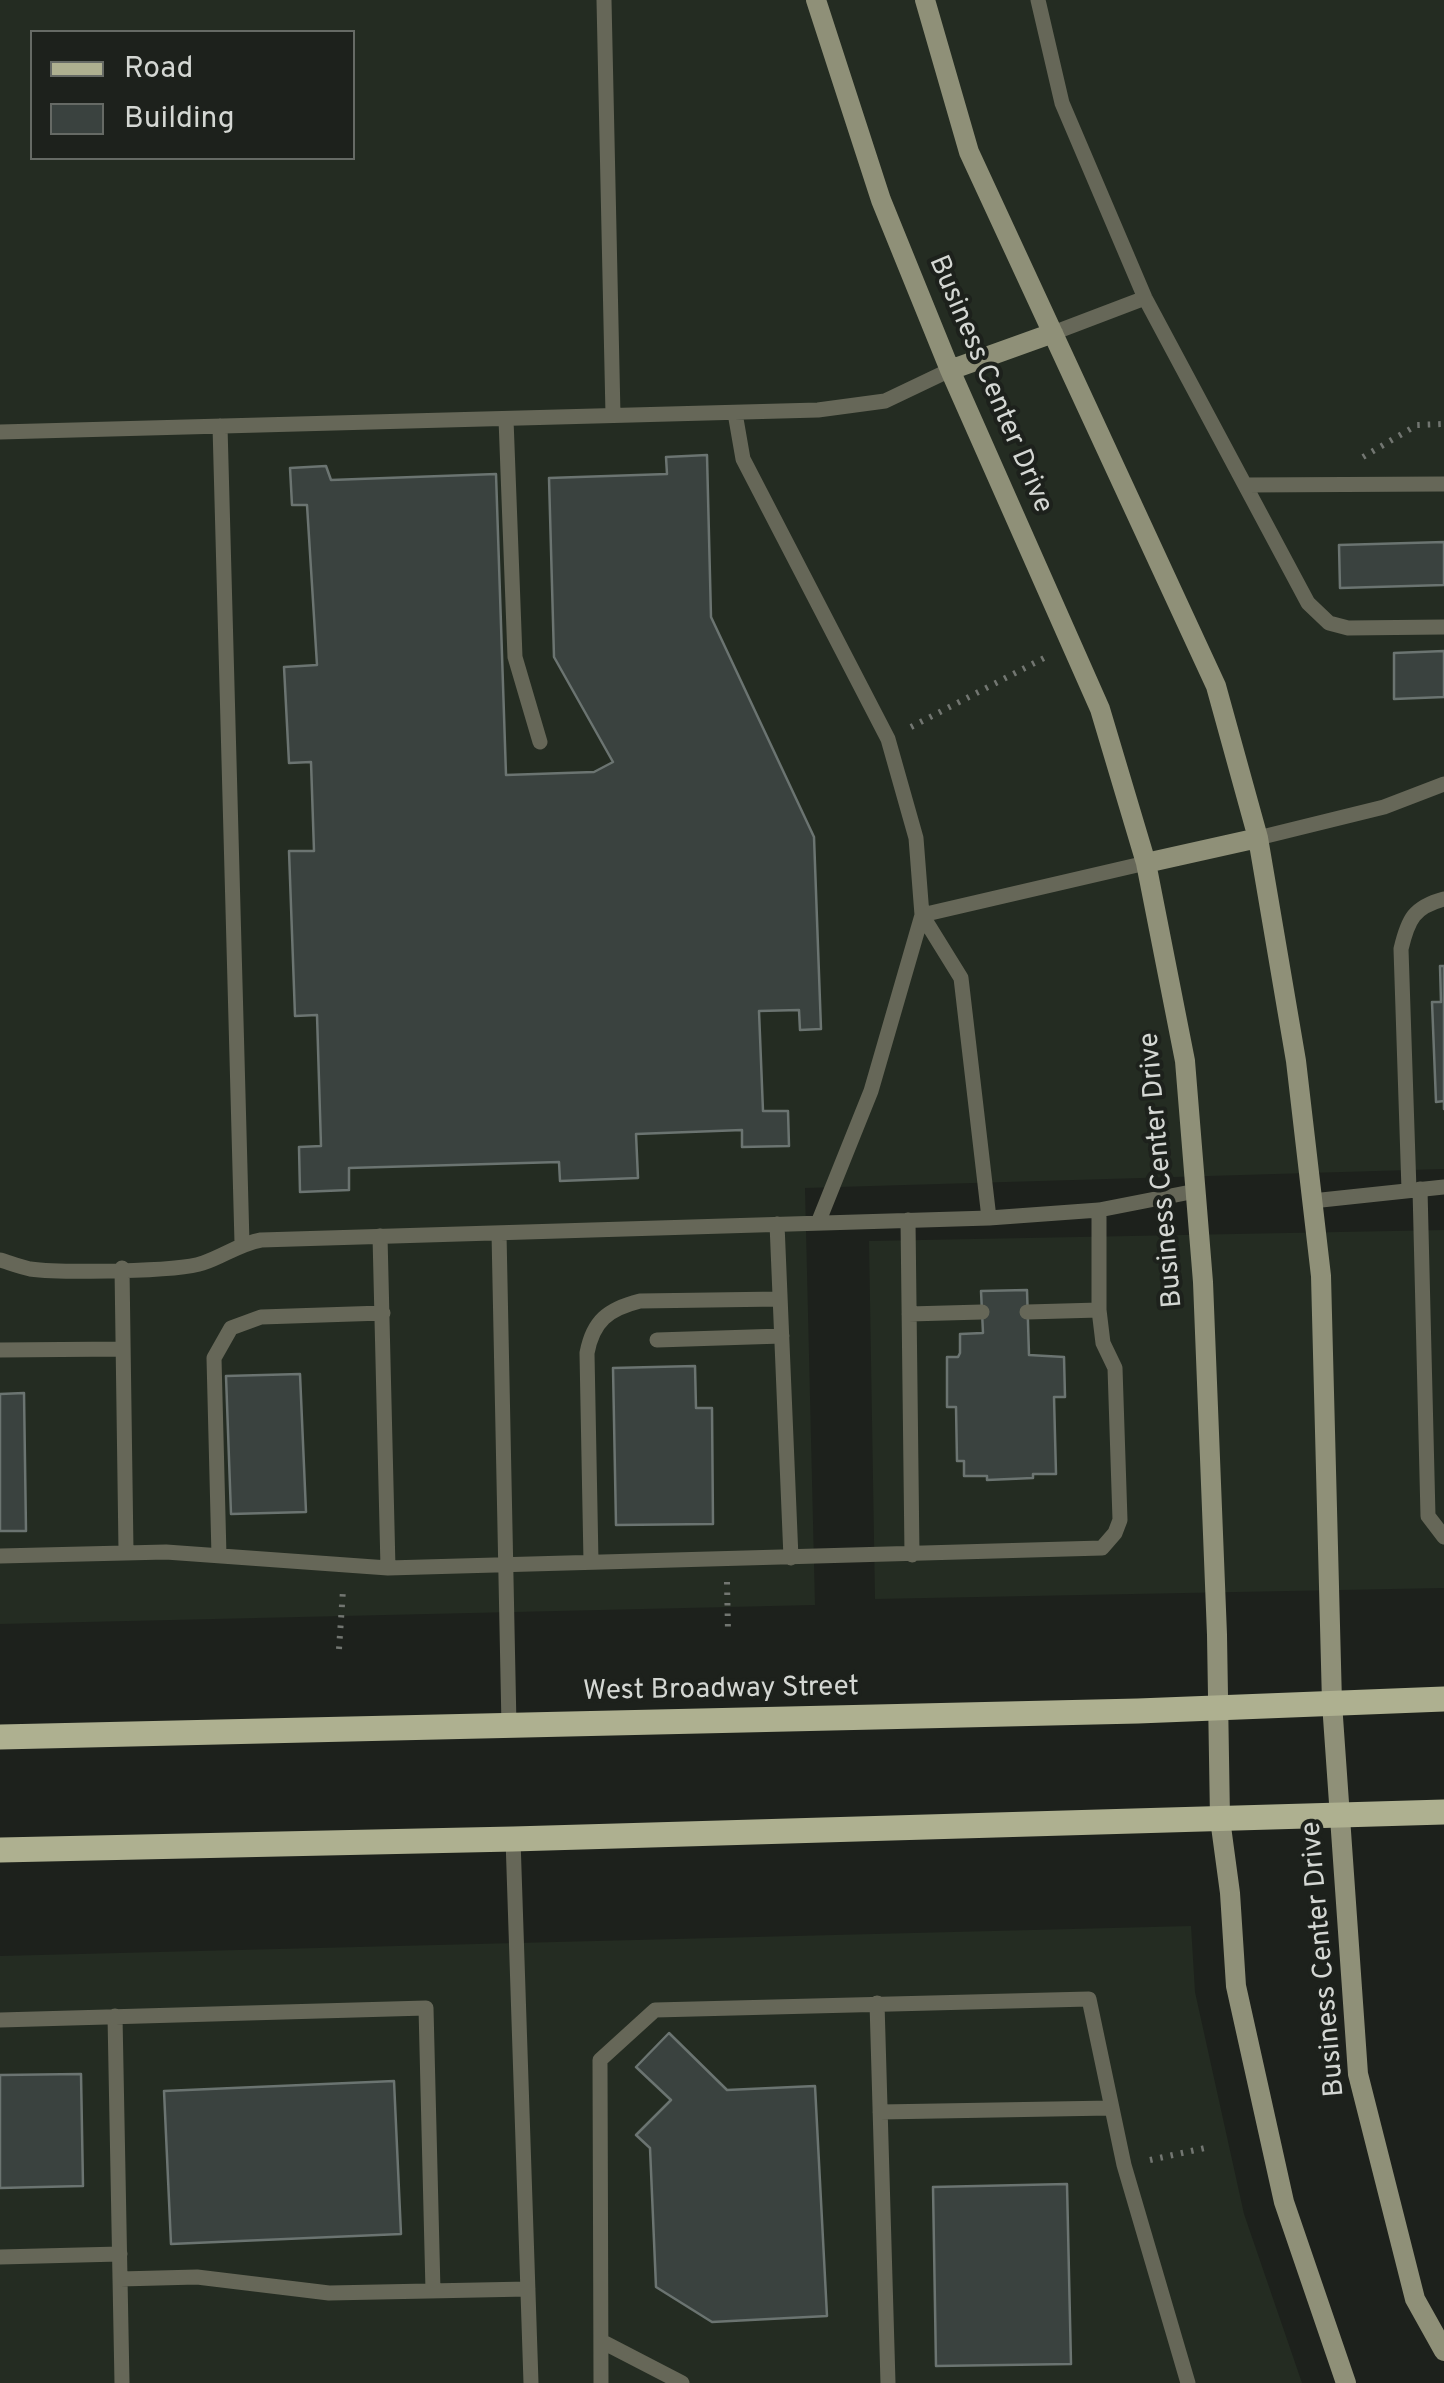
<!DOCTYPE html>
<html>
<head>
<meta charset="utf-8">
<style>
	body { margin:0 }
	#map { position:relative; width:1444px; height:2383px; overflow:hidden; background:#1d211c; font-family:Overpass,sans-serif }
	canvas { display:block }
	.legend { position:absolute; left:30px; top:30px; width:325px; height:130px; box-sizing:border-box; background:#1d211c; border:2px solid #666a65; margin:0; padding:12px 18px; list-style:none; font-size:30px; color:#d4d7d3 }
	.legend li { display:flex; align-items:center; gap:20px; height:50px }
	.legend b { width:50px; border:2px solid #666a65 }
</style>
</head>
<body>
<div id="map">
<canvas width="1444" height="2383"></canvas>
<ul class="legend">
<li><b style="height:12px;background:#aeb090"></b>Road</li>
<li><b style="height:28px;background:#3a423f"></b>Building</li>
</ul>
</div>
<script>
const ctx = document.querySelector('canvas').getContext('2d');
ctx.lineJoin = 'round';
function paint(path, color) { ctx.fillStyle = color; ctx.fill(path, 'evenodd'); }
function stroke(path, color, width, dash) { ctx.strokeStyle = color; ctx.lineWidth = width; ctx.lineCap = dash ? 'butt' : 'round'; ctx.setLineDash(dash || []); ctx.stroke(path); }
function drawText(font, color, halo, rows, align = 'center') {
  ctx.font = font + ' Overpass,sans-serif'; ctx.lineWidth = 8; ctx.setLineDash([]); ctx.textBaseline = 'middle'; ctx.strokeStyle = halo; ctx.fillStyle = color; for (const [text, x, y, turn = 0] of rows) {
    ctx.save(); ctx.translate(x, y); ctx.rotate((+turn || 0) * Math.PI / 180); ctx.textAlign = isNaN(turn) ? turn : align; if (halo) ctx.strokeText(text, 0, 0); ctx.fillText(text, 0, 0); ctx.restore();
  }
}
paint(new Path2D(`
	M 0,0 L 1444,0 L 1444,1169 L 805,1188 L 815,1605 L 0,1624 ZM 32,32 L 352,32 L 352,158 L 32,158 Z
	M 1444,1230 L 1444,1588 L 875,1599 L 869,1241 Z
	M 1191,1926 L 1195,1992 L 1244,2214 L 1302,2383 L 0,2383 L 0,1956 Z`), '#242c22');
const building = new Path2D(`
	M 707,455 L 711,617 L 814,837 L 821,1029 L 800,1030 L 799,1010 L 759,1011 L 763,1111 L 788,1111 L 789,1146 L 742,1147 L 742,1130 L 636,1134 L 638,1178 L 560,1181 L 559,1162 L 349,1168 L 349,1190 L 300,1192 L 299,1147 L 321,1146 L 317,1015 L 295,1016 L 289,851 L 314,851 L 311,762 L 289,763 L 284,667 L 317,665 L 307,505 L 292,505 L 290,468 L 326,466 L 331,480 L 496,474 L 506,775 L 594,772 L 613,762 L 554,657 L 549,478 L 667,474 L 666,457 Z
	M 1444,542 L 1444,585 L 1340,588 L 1339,545 Z
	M 1444,651 L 1444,697 L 1394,699 L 1394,653 Z
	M 1440,966 L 1444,966 L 1444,1109 L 1444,1101 L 1436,1102 L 1432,1002 L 1441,1002 Z
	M 1027,1290 L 1029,1355 L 1064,1357 L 1065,1397 L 1054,1397 L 1056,1474 L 1033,1474 L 1033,1478 L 987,1480 L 987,1476 L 964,1476 L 964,1461 L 957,1461 L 956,1407 L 947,1407 L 947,1357 L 958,1357 L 960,1353 L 960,1334 L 983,1333 L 981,1291 Z
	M 695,1366 L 696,1408 L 712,1408 L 713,1524 L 616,1525 L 613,1368 Z
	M 300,1374 L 306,1512 L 231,1514 L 226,1376 Z
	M 24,1393 L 26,1531 L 0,1531 L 0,1394 Z
	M 669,2033 L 727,2090 L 815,2086 L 827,2316 L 712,2322 L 656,2287 L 650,2148 L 636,2135 L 671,2100 L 636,2067 Z
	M 81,2074 L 83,2186 L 0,2188 L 0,2075 Z
	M 394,2081 L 401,2234 L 171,2244 L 164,2091 Z
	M 1067,2184 L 1071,2364 L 936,2366 L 933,2187 Z`);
paint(building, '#3a423f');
stroke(building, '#6b7471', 2.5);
stroke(new Path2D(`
	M 1363,457 L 1417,425 L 1444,424
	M 911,727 L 1046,657
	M 727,1582 L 728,1631
	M 339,1649 L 343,1590
	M 1150,2160 L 1205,2148`), '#727671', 6, [2.5, 8]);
stroke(new Path2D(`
	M 604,0 L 613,415
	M 1038,0 L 1062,103 L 1145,298 L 1308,603 L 1329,623 L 1348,628 L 1444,627
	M 1053,333 L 1145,298
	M 735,413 L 743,459 L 888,739 L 916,838 L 922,915 L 871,1091 L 818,1223
	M 506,419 L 515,657 L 540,742
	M 220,426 L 242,1243
	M 0,432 L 818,410 L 885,401 L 950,370
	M 1245,485 L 1444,484
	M 1258,838 L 1384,807 L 1444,784
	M 1420,1189 L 1428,1516 L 1444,1537
	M 1409,1190 L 1401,949 C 1408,919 1414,907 1444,899
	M 1312,1201 L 1444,1187
	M 989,1218 L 961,978 L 922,915 L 1146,863
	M 908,1220 L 912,1555
	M 777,1224 L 791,1558
	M 499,1233 L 509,1726
	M 380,1236 L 388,1568
	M 0,1260 C 10,1263 20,1267 30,1269 C 59,1273 178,1272 203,1263 C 224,1256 239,1244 261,1240 L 989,1218 L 1099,1210 L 1196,1191
	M 122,1268 L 126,1551
	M 1027,1312 L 1099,1310
	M 909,1314 L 982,1312
	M 657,1340 L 782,1336
	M 0,1350 L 123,1349
	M 0,1556 L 166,1552 L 388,1568 L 1102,1548 L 1115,1533 L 1120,1520 L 1115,1368 L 1103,1343 L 1099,1310 L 1099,1210
	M 219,1556 L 214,1358 L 231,1328 L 261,1317 L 383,1313
	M 591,1562 L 587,1353 C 593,1321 608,1309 640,1301 L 780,1299
	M 513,1839 L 531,2383
	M 877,2003 L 888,2383
	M 115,2016 L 122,2383
	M 0,2020 L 426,2008 L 433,2291
	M 880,2112 L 1111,2108
	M 0,2257 L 120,2254
	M 120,2279 L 197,2277 L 329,2293 L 528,2289
	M 601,2341 L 682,2383
	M 601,2383 L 600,2060 L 655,2010 L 1089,1999 L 1124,2165 L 1188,2383`), '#666758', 15);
stroke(new Path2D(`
	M 816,0 L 881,200 L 950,370 L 1100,709 L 1146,863 L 1185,1061 L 1203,1282 L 1217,1635 L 1220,1819 L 1230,1893 L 1236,1986 L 1284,2202 L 1346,2383
	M 925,0 L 969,152 L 1216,686 L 1258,838 L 1296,1061 L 1321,1276 L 1332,1703 L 1358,2074 L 1415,2299 L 1444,2351
	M 950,370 L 1053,333
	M 1146,863 L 1258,838`), '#8f9078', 20);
stroke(new Path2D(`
	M 0,1737 L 1138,1711 L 1444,1699
	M 0,1850 L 513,1839 L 1444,1812`), '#aeb090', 25);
drawText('28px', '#d4d7d3', '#1d211c', [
	["Business Center Drive",989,385,67],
	["Business Center Drive",1163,1170,-95],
	["West Broadway Street",721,1691,-1],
	["Business Center Drive",1325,1959,-95]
]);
</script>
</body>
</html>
